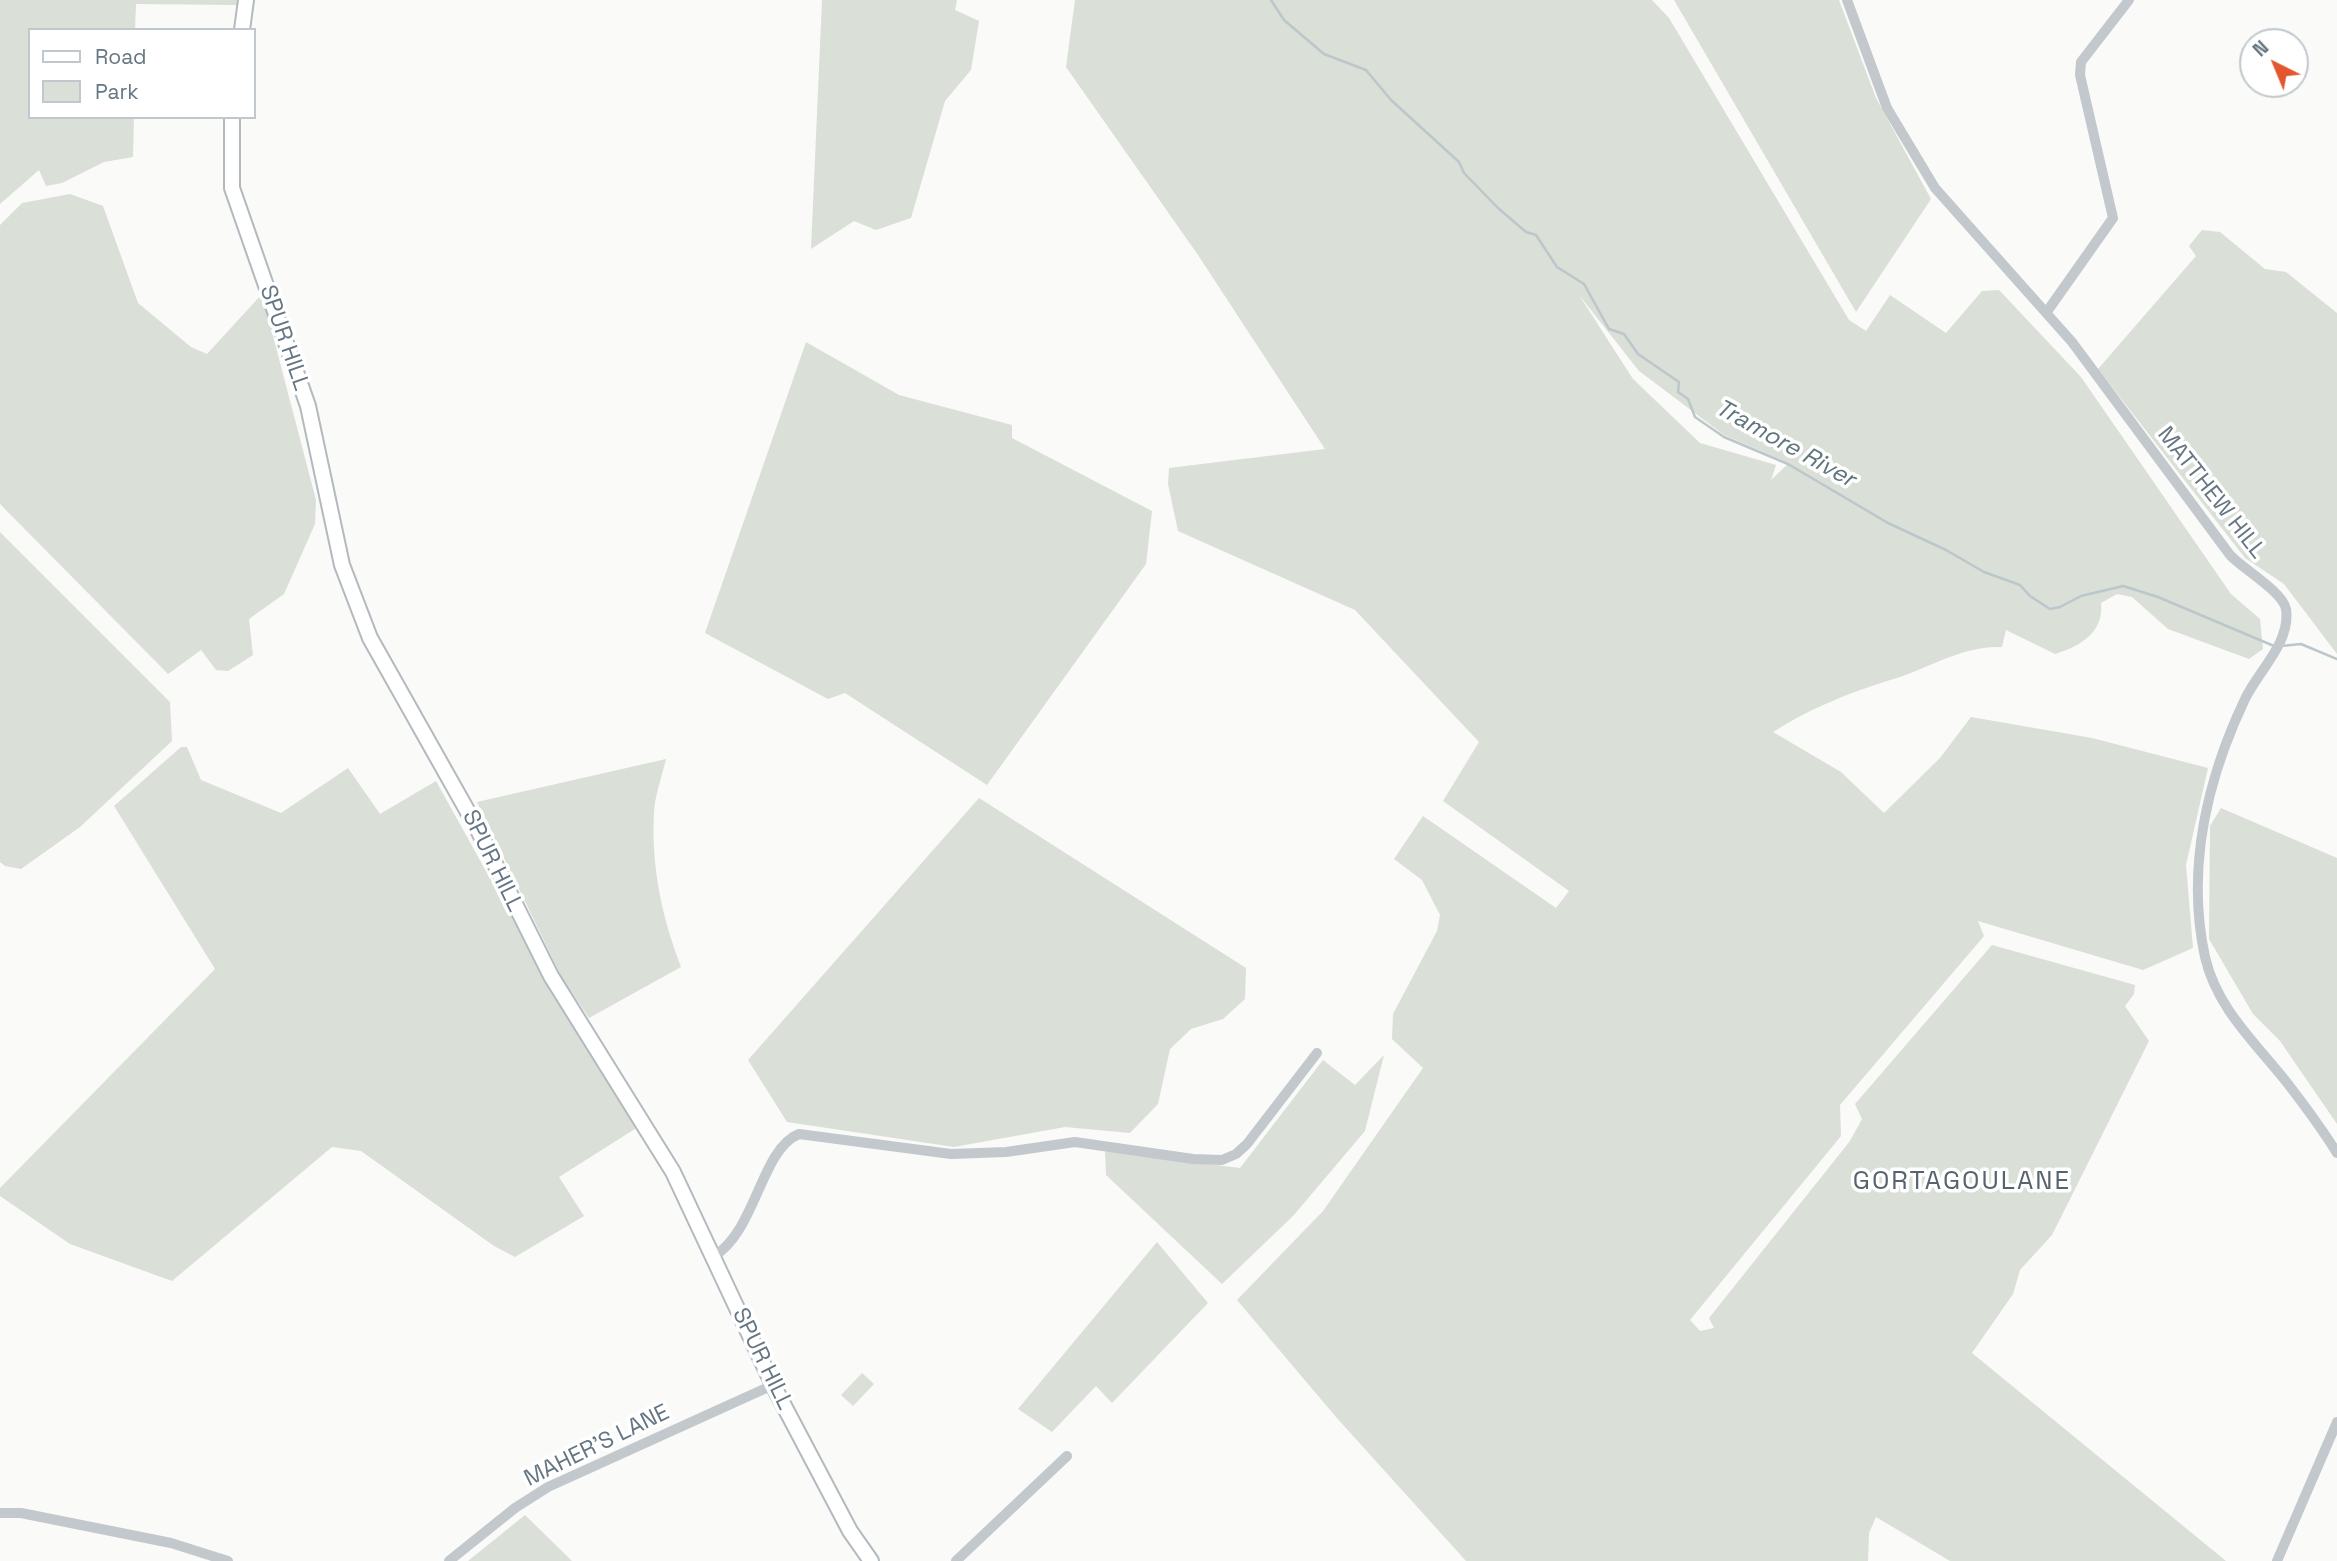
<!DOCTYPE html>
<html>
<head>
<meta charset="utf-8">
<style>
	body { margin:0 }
	#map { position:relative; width:2337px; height:1561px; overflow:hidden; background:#fafaf8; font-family:"Space Grotesk",sans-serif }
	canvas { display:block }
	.legend { position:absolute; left:28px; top:28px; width:228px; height:91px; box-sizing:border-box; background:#fff; border:2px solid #c1c8cd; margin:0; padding:9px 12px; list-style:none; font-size:21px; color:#657683 }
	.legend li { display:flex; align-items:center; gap:14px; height:35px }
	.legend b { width:35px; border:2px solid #c1c8cd }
	.north { position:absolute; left:2239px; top:28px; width:70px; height:70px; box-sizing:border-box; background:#fff; border:2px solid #c1c8cd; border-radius:50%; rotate:317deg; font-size:19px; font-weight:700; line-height:28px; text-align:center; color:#657683 }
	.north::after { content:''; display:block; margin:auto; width:24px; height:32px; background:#e4572e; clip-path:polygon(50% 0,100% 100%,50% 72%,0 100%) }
</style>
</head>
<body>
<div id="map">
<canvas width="2337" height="1561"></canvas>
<ul class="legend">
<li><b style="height:9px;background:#fff"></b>Road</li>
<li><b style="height:19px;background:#dadfd7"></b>Park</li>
</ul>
<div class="north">N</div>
</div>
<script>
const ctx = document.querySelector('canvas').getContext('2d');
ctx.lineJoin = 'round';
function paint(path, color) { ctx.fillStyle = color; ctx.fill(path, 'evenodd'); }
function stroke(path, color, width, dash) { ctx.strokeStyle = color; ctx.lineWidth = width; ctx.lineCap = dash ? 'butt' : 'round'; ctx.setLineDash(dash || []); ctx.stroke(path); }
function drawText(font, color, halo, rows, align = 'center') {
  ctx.font = font + ' "Space Grotesk",sans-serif'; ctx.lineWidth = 7; ctx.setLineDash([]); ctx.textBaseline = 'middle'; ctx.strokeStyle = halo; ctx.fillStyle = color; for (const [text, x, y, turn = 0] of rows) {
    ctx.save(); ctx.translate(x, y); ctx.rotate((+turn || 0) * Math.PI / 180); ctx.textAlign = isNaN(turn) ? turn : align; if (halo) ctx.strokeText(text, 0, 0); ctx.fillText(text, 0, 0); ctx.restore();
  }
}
paint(new Path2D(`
	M 0,0 L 238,0 L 237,5 L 136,4 L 135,30 L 30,30 L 30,117 L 134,117 L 133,157 L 104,162 L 62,183 L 46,186 L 39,170 L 0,204 Z
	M 822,0 L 957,0 L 955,10 L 979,21 L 971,70 L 945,101 L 911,218 L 876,230 L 854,221 L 811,249 Z
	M 1075,0 L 1652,0 L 1669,18 L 1849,320 L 1866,331 L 1890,295 L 1946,333 L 1982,291 L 1999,290 L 2081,377 L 2231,594 L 2260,619 L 2263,649 L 2249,659 L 2168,629 L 2132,597 L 2117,594 L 2101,603 C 2104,633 2080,646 2055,654 L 2006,630 L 2002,647 C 1962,645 1928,669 1890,680 C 1849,693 1810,708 1773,732 L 1841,772 L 1884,813 L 1940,758 L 1971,717 L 2092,738 L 2208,768 L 2186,865 L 2193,948 L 2143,970 L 1978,921 L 1984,936 L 1840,1105 L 1841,1136 L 1690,1320 L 1700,1331 L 1714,1328 L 1709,1318 L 1850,1141 L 1862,1119 L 1855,1104 L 1992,945 L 2135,985 L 2134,994 L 2125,1006 L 2149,1041 L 2052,1235 L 2020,1270 L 2013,1294 L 1972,1353 L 2226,1561 L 1950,1561 L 1876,1517 L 1869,1533 L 1868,1561 L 1466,1561 L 1336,1417 L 1237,1300 L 1323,1211 L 1423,1068 L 1392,1039 L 1393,1014 L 1437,931 L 1440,915 L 1422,880 L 1394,859 L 1423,816 L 1556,908 L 1569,891 L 1443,801 L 1479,742 L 1355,610 L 1178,531 L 1168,484 L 1169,468 L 1325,449 L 1198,255 L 1066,67 ZM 1579,295 L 1639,371 L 1724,435 L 1789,463 L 1771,480 L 1776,465 L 1700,443 L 1633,379 Z
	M 1674,0 L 1839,0 L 1876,98 L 1931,199 L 1856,312 Z
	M 70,194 L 103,206 L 138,303 L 191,347 L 207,354 L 262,294 L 316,500 L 315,524 L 284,594 L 249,619 L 253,655 L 228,671 L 216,670 L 201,650 L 168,674 L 0,504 L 0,225 L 22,203 Z
	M 2202,230 L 2220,232 L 2265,269 L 2286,272 L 2337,313 L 2337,654 L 2284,584 L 2245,558 L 2098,369 L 2196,256 L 2189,246 Z
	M 806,342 L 899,395 L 1012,425 L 1012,438 L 1152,511 L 1146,564 L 987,785 L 845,693 L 828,699 L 705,633 Z
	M 0,532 L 170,702 L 172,741 L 80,827 L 21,869 L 5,866 L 0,862 Z
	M 181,747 L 187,747 L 201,780 L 281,813 L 348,768 L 380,814 L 436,781 L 552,990 L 638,1127 L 559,1177 L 584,1216 L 515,1257 L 494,1246 L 361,1151 L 332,1147 L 172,1281 L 70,1244 L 0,1196 L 0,1188 L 215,969 L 114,806 Z
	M 666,759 C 662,776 655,795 654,812 C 651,867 662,917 681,967 L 589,1018 L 562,978 L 477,802 Z
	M 979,798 L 1246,968 L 1245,999 L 1223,1019 L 1191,1029 L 1170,1049 L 1158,1104 L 1130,1133 L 1065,1127 L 954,1147 L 787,1122 L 748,1060 Z
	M 2221,808 L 2337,858 L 2337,1124 L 2280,1041 L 2253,1014 L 2209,939 L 2210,826 Z
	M 1384,1055 L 1365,1131 L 1293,1216 L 1222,1284 L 1106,1175 L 1105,1151 L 1240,1168 L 1323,1060 L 1355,1085 Z
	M 1157,1242 L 1208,1303 L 1112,1403 L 1096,1386 L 1052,1432 L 1018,1409 Z
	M 862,1373 L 874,1384 L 853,1406 L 841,1395 Z
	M 525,1515 L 572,1561 L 468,1561 Z`), '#dadfd7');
stroke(new Path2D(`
	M 1271,0 L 1284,20 L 1324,54 L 1366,70 L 1391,100 L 1459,162 L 1464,173 L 1498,208 L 1526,232 L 1536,235 L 1557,267 L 1584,284 L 1609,329 L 1624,334 L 1638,354 L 1679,382 L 1678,392 L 1688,399 L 1695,417 L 1724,437 L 1788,464 L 1888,523 L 1946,550 L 1984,572 L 2020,585 L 2030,596 L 2050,609 L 2060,607 L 2081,596 L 2123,586 L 2158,597 L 2274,646
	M 2281,646 L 2301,644 L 2337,659`), '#bbc7cb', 2.5);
const secondary = new Path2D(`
	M 242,30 L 246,0
	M 232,117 L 232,188 L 308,406 L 342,565 L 370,638 L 477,828 L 551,976 L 673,1172 L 773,1385 L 850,1531 L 871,1561`);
stroke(secondary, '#b3babf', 18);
stroke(new Path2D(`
	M 1847,0 L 1887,108 L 1935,188 L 2072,342 L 2230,555 C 2243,569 2283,592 2286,609 C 2291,643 2258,671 2245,699 C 2207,779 2186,869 2205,957 C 2217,1009 2256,1043 2288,1084 C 2305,1106 2322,1129 2337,1153
	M 2046,313 L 2113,218 L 2080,75 L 2081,62 L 2129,0
	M 714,1256 C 756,1231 761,1149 799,1134 L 951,1154 L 1006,1152 L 1075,1142 L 1193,1159 L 1222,1160 L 1236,1154 L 1247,1144 L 1317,1053
	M 0,1513 L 21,1513 L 171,1543 L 228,1561
	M 449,1561 L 515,1508 L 548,1487 L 773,1385
	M 956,1561 L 1067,1456
	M 2277,1561 L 2337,1422`), '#c3c8cc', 10);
stroke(secondary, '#fff', 14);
drawText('23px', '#657683', '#fff', [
	["SPUR HILL",284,338,71],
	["MATTHEW HILL",2211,493,52],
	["SPUR HILL",492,861,64],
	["SPUR HILL",762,1359,64],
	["MAHER'S LANE",597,1446,-26]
]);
drawText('italic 24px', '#60757c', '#fff', [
	["Tramore River",1785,444,29]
]);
ctx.letterSpacing = '2px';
drawText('26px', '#57646e', '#fff', [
	["GORTAGOULANE",1962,1182]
]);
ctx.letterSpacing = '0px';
</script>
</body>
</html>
